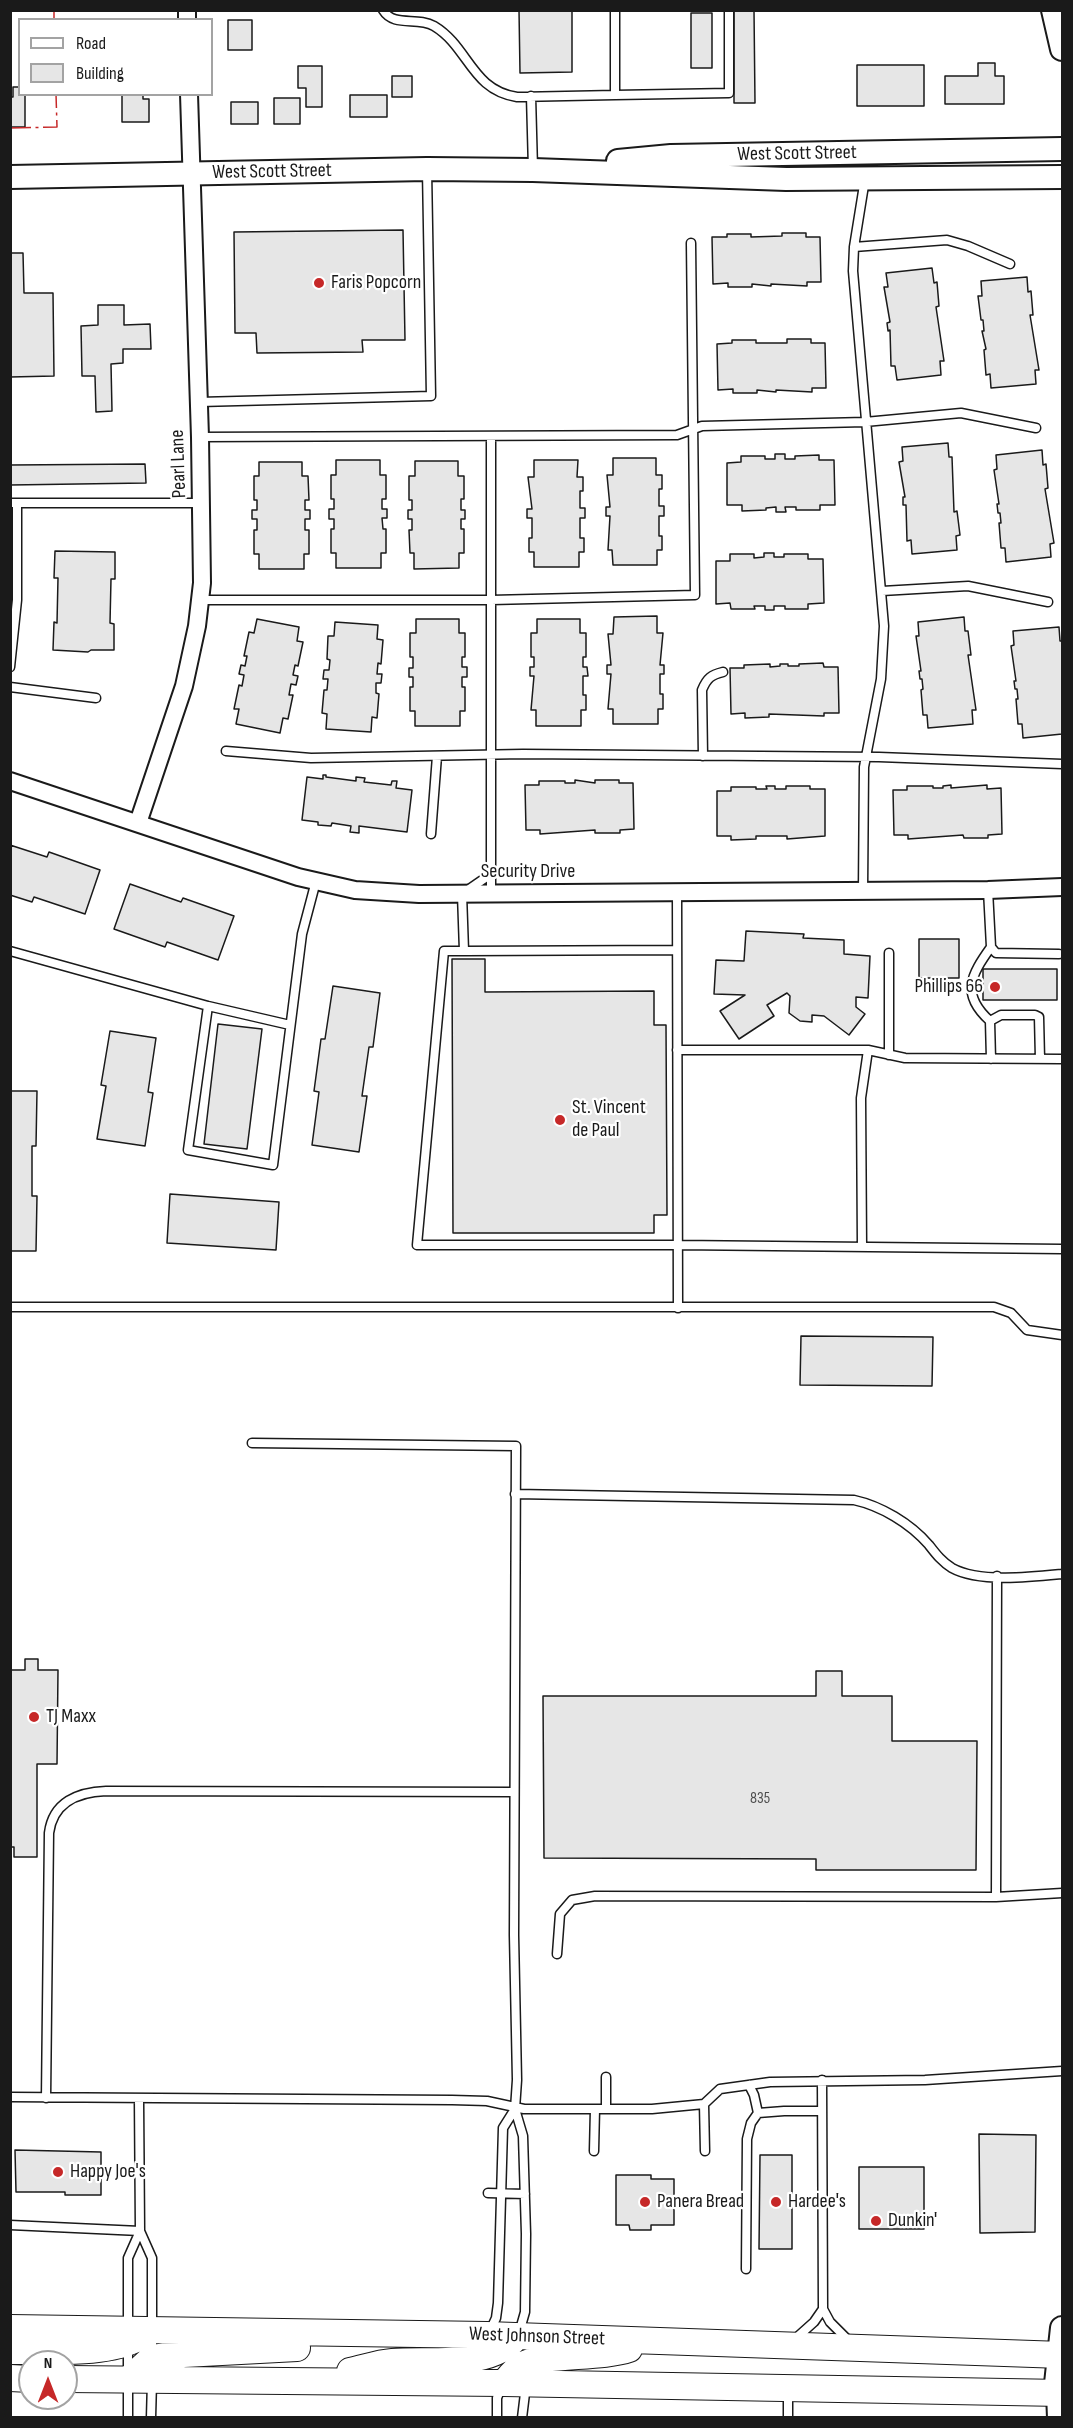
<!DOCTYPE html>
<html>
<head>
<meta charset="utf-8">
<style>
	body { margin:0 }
	#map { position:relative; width:1073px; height:2428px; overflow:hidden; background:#fff; font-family:"Sofia Sans Condensed",sans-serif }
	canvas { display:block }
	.frame { position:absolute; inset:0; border:12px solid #1a1a1a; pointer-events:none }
	.legend { position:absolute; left:18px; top:18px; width:195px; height:78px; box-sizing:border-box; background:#fff; border:2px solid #a3a3a3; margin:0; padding:8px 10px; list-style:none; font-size:18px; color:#1a1a1a }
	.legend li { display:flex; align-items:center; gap:12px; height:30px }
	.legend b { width:30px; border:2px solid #a3a3a3 }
	.north { position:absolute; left:18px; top:2350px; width:60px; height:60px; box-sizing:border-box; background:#fff; border:2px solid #a3a3a3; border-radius:50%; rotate:0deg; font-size:16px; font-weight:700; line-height:24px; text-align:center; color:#1a1a1a }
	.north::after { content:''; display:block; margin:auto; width:21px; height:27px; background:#c62828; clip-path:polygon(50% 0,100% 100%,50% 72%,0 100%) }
</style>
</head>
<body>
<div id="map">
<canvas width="1073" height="2428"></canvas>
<div class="frame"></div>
<ul class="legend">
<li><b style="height:8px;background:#fff"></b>Road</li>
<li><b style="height:16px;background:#e6e6e6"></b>Building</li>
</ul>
<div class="north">N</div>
</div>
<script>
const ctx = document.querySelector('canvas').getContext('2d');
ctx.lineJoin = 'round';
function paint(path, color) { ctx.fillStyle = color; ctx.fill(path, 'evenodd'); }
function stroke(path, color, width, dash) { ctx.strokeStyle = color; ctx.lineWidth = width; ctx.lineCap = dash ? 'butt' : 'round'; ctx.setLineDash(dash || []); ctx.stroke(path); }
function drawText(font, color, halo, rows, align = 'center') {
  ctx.font = font + ' "Sofia Sans Condensed",sans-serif'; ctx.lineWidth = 4.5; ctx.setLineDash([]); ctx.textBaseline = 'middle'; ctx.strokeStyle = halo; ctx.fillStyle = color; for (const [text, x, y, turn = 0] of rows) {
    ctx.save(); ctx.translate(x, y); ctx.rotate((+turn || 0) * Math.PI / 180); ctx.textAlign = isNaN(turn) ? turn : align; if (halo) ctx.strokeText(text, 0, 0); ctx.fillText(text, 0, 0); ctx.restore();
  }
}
const building = new Path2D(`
	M 519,10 L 572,10 L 572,72 L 520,73 Z
	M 734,10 L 754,10 L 755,103 L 734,103 Z
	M 691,13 L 712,13 L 712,68 L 691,68 Z
	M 228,20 L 252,20 L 252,50 L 228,50 Z
	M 978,63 L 995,63 L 995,76 L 1004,76 L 1004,104 L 945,104 L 945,76 L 978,76 Z
	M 857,65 L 924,65 L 924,106 L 857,106 Z
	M 298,66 L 322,66 L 322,107 L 306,107 L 306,88 L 298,88 Z
	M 392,76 L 412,76 L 412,97 L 392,97 Z
	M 13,87 L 20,87 L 20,94 L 25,94 L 25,127 L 10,127 L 10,97 L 13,97 Z
	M 122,94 L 143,94 L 143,99 L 149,99 L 149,122 L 122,122 Z
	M 350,95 L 387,95 L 387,117 L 350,117 Z
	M 274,98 L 300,98 L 300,124 L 274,124 Z
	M 231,102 L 258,102 L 258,124 L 231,124 Z
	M 403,230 L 405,340 L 362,340 L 363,352 L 257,353 L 256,333 L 235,333 L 234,232 Z
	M 782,233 L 806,233 L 806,237 L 820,237 L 821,282 L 807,282 L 807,286 L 771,284 L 771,286 L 752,284 L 752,287 L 728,287 L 728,283 L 713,284 L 712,237 L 727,237 L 727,234 L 751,234 L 751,237 L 782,236 Z
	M 10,253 L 23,253 L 24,293 L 53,293 L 54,376 L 10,377 Z
	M 932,268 L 934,283 L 937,282 L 939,306 L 936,307 L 944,361 L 940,361 L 941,375 L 897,380 L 895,366 L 891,366 L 890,330 L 888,331 L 887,323 L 890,322 L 884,287 L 888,287 L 886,273 Z
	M 1027,277 L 1028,292 L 1031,291 L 1033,315 L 1030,315 L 1039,370 L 1035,370 L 1036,384 L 991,388 L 990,374 L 986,375 L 984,350 L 986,349 L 982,331 L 984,331 L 983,320 L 981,320 L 978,296 L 982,296 L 981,281 Z
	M 98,305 L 124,305 L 124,325 L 150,324 L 151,349 L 123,349 L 123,363 L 111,364 L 112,411 L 96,412 L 95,376 L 82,376 L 81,326 L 98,325 Z
	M 787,339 L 811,339 L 811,343 L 825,343 L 826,388 L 812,388 L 812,392 L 776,390 L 776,392 L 757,390 L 757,393 L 733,393 L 733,389 L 718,390 L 717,344 L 732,343 L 732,340 L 756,340 L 756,343 L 787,343 Z
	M 948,443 L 949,457 L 952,457 L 954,512 L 957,511 L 960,535 L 956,536 L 957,550 L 912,554 L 911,540 L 907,541 L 906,505 L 903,505 L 903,497 L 905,497 L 899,462 L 903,461 L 902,447 Z
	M 1042,450 L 1043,465 L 1046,464 L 1048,488 L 1045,489 L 1054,543 L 1050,544 L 1051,557 L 1006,562 L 1005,548 L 1001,548 L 999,523 L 1001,523 L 1000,513 L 998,513 L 997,504 L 999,504 L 994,470 L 997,469 L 996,455 Z
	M 775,454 L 785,454 L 785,459 L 795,459 L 795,456 L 819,455 L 819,460 L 834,460 L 835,505 L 820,505 L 820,510 L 796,510 L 796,507 L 785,507 L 786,512 L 776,512 L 776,507 L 766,508 L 766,510 L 742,511 L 742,505 L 727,505 L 727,463 L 741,462 L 741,456 L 765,456 L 765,459 L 775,459 Z
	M 613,458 L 656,458 L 656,475 L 662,475 L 662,489 L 659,489 L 659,506 L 664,506 L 664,516 L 659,516 L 659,536 L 662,536 L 662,550 L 657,550 L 657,565 L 613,565 L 612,550 L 608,550 L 610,516 L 606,516 L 606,507 L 610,507 L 607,475 L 613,475 Z
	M 336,460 L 380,460 L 380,475 L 386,475 L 386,499 L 382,499 L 382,509 L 387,509 L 387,518 L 382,518 L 383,529 L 386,529 L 386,553 L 381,553 L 381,568 L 336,568 L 336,553 L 331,553 L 331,529 L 334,529 L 334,519 L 329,519 L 329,509 L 334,509 L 334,499 L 331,499 L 331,475 L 336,475 Z
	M 534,460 L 578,460 L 577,477 L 583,477 L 583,491 L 580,491 L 580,508 L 585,508 L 585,518 L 580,518 L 580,538 L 584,538 L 584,552 L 579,552 L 579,567 L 534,567 L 534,552 L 529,552 L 529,538 L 532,538 L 532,518 L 527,518 L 527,509 L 532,509 L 528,477 L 534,477 Z
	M 415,461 L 458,461 L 458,476 L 464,476 L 464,499 L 461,499 L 461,510 L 465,510 L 465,519 L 461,519 L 461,529 L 464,529 L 464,553 L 459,553 L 459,568 L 414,569 L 414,553 L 410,553 L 409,530 L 412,530 L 412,519 L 408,519 L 408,510 L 412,510 L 412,500 L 409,500 L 409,476 L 415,476 Z
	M 259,462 L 302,462 L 302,476 L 308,476 L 309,500 L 305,500 L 305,510 L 310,510 L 310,519 L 305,519 L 305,530 L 309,530 L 309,554 L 304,554 L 304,569 L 259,569 L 259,554 L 254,554 L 254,530 L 257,530 L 257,519 L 252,519 L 252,510 L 257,510 L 257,500 L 254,500 L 254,476 L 259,476 Z
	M 145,464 L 146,483 L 10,485 L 10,465 Z
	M 55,551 L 115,552 L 115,579 L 111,579 L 110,623 L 114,624 L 114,650 L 91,650 L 88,652 L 53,650 L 54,622 L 57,623 L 58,578 L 54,578 Z
	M 764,553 L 774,553 L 774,557 L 784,557 L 784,554 L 808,554 L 808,559 L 823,559 L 824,603 L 808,604 L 808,609 L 785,609 L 785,606 L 774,606 L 774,610 L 765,610 L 765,606 L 754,606 L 755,609 L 731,609 L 730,603 L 716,604 L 716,561 L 730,561 L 730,554 L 754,554 L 754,558 L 764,557 Z
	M 657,616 L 657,633 L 663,633 L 660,665 L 664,665 L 664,674 L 660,674 L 660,694 L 663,694 L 663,709 L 658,709 L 658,724 L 613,724 L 613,709 L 608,709 L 611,674 L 607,674 L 607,665 L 611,665 L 608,634 L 613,634 L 614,617 Z
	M 964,617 L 965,631 L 968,631 L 971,655 L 968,655 L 976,710 L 972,710 L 973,724 L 928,728 L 927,715 L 923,715 L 921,690 L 923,689 L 922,679 L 920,679 L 919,671 L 921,671 L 916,636 L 919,636 L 918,622 Z
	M 257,619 L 299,627 L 297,641 L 303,642 L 298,666 L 295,665 L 293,675 L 298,676 L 296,685 L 291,684 L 289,695 L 293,695 L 288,719 L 283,718 L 280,733 L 236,724 L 239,709 L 234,709 L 239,685 L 242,686 L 244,675 L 239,674 L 241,665 L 245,666 L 247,656 L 244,656 L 249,632 L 254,633 Z
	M 416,619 L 459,619 L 459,633 L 465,633 L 465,657 L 462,657 L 462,667 L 467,667 L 467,677 L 462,677 L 462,687 L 465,687 L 465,711 L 460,711 L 460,726 L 415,726 L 415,711 L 410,711 L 410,687 L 413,687 L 413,677 L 409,677 L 409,668 L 413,668 L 413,657 L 410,657 L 410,633 L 416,633 Z
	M 537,619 L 580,619 L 580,633 L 586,633 L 586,657 L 583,657 L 583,667 L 587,667 L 588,676 L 583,676 L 583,695 L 586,695 L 586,710 L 581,710 L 581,726 L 536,726 L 536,710 L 531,710 L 534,676 L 530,676 L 530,667 L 534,667 L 534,657 L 531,657 L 531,633 L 537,633 Z
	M 335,622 L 378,625 L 377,639 L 383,640 L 381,664 L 378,663 L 377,674 L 382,674 L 381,683 L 376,683 L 376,693 L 379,694 L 377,718 L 372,717 L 371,732 L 326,729 L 327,714 L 322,713 L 324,690 L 327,690 L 328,679 L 323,679 L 324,670 L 329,670 L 330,660 L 327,659 L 328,636 L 334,636 Z
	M 1059,627 L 1060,641 L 1062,641 L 1062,734 L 1023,738 L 1022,724 L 1018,724 L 1016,699 L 1018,699 L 1017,689 L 1015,689 L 1014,681 L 1016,681 L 1011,646 L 1014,645 L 1013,631 Z
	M 823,663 L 824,667 L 838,667 L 839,713 L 824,713 L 824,716 L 769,714 L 769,717 L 745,718 L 745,713 L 731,714 L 730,668 L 744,668 L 744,665 L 770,664 L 770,667 L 780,666 L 780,664 L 788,664 L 788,666 L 799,666 L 799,664 Z
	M 323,775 L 326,775 L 326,777 L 356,781 L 356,777 L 365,778 L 364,782 L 391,785 L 392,781 L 397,781 L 396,788 L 412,790 L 407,832 L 359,826 L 359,833 L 350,832 L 351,826 L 332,823 L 331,826 L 318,825 L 318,822 L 302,820 L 307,777 L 323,779 Z
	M 575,780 L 595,783 L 595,780 L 619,780 L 619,783 L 633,783 L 634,829 L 620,830 L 620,833 L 595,833 L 595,830 L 540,834 L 540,830 L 526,830 L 525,785 L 539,785 L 539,781 L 565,781 L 565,783 L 575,783 Z
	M 951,785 L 951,788 L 987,785 L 987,789 L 1001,788 L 1002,834 L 988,835 L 988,838 L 964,838 L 963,835 L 908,839 L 908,835 L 894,835 L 893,790 L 907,790 L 907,786 L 933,786 L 933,788 L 943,788 L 943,786 Z
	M 766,786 L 775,786 L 775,789 L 786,789 L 786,786 L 810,786 L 810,789 L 825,789 L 825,836 L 787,839 L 787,836 L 756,836 L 756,839 L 731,840 L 731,836 L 717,836 L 717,791 L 731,791 L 731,787 L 756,787 L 756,789 L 767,789 Z
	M 10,845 L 47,857 L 49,852 L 100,870 L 85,914 L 34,897 L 32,902 L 10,895 Z
	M 130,884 L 181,902 L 183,898 L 234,916 L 218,960 L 167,942 L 165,947 L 114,929 Z
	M 746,931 L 804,934 L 803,938 L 844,940 L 844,954 L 870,956 L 868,998 L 856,997 L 856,1007 L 865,1014 L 849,1035 L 824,1016 L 812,1015 L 812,1022 L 800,1021 L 789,1013 L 790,996 L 787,993 L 767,1005 L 774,1016 L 739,1039 L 720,1011 L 745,995 L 714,994 L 716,960 L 744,961 Z
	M 919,939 L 959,939 L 959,978 L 919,978 Z
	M 452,959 L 485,959 L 485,992 L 654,991 L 654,1025 L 666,1025 L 667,1215 L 654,1215 L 654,1233 L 453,1233 Z
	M 983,969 L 1057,969 L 1057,1000 L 983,1000 Z
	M 333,986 L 380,993 L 373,1047 L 369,1047 L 362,1096 L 367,1096 L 359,1152 L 312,1145 L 319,1092 L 314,1091 L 321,1039 L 325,1039 Z
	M 218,1024 L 262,1029 L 247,1149 L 204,1144 Z
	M 110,1031 L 156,1038 L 148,1092 L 153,1093 L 145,1146 L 97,1139 L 106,1086 L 101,1085 Z
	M 10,1091 L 37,1091 L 36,1146 L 32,1146 L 32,1196 L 37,1196 L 36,1251 L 10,1251 Z
	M 170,1194 L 279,1202 L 276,1250 L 167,1243 Z
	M 801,1336 L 933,1337 L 932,1386 L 800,1385 Z
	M 25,1659 L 38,1659 L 38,1670 L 58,1670 L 57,1764 L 37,1764 L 37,1857 L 14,1857 L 14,1847 L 10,1847 L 10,1670 L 25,1670 Z
	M 816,1671 L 842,1671 L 842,1696 L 892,1696 L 892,1741 L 977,1741 L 976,1870 L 816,1870 L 816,1859 L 544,1858 L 543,1696 L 816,1696 Z
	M 979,2134 L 1036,2135 L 1035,2232 L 980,2233 Z
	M 15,2150 L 101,2152 L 101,2195 L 65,2195 L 65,2192 L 16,2192 Z
	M 760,2155 L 792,2155 L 792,2249 L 759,2249 Z
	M 859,2167 L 924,2167 L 924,2229 L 859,2229 Z
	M 616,2175 L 651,2175 L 651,2179 L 674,2179 L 674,2225 L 651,2225 L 651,2230 L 630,2230 L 629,2225 L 616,2225 Z`);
paint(building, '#e6e6e6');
stroke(building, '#1a1a1a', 1.5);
const service = new Path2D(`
	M 383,10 C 394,28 417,16 434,26 C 469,47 471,90 517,97 L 615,95
	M 615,10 L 615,95 L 729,93 L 729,10
	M 531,96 L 533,169
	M 854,247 L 947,240 L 968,246 L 1010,264
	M 199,402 L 431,396 L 427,170
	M 200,437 L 677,435 L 702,426 L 865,422 L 961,413 L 1036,428
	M 10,503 L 201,503
	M 882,591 L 968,586 L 1048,602
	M 200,600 L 491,600 L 695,595 L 691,243
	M 10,667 L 17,600 L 17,503
	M 10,687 L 96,698
	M 226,751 L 311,758 L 523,754 L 879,757 L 1062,764
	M 703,756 L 702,690 C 707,678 711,675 723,672
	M 431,834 L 437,756
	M 491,874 L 462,894 L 464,951 L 444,951 L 417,1245 L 678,1245 L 1062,1249
	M 988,890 L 991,947 L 996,953 L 1059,954
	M 863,891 L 864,767 L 881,679 L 884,626 L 853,271 L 854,247 L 865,179
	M 677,892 L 678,1308
	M 491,894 L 491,436
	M 991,947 C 971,975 960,994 990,1021 L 991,1059
	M 10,951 L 208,1006 L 290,1025
	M 464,951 L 677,950
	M 889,953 L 889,1055
	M 208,1006 L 188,1150 L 273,1165 L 302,934 L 316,881
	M 990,1021 L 1001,1015 L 1035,1015 L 1039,1017 L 1040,1059
	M 677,1050 L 868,1050 L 905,1058 L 1062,1059
	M 862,1247 L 861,1098 L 868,1050
	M 10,1307 L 994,1307 L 1011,1313 L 1027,1330 L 1062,1335
	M 252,1443 L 516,1446 L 514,1935 L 517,2080 L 515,2109 L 523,2136 L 526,2234 L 525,2312 L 519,2333
	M 515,1494 L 854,1500 C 881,1506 910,1523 929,1545 C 936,1554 942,1562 952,1568 C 979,1583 1032,1577 1062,1574
	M 996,1897 L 997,1576
	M 557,1954 L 560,1914 L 572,1900 L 595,1896 L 996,1897 L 1062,1893
	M 606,2077 L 606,2109
	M 822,2080 L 823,2309 L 830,2322 L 851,2343
	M 749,2085 L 754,2095 L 758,2113
	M 10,2097 L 452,2100 L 487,2101 L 524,2109 L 652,2109 L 704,2104 L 720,2089 L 770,2082 L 925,2080 L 1062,2071
	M 46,2098 L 49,1833 C 53,1802 78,1792 106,1791 L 514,1792
	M 704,2104 L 705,2151
	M 594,2151 L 595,2109
	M 488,2193 L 525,2194
	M 10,2225 L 140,2231
	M 140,2231 L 152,2258 L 152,2356
	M 746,2269 L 747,2139 L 751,2123 L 758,2113 L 784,2111 L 822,2111
	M 128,2327 L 128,2258 L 140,2231 L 139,2099
	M 490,2331 L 496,2318 L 498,2303 L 503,2128 L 515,2109
	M 795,2339 L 814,2322 L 823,2309
	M 788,2391 L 788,2418
	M 128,2418 L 128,2346
	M 151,2418 L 152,2381
	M 497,2418 L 497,2398 L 502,2385
	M 522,2418 L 526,2385`);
const minor = new Path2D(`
	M 187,10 L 187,20
	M 10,781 L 298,877 L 355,890 L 419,894 L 988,890 L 1062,887
	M 138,823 L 184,686 L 197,626 L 202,583 L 200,437 L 189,94
	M 1055,2393 L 1056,2418`);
const secondary = new Path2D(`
	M 1053,10 L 1062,49
	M 618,161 L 671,156 L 1062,149
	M 10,177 L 427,169 L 533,170 L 786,179 L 1062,177
	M 1055,2393 L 1062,2328`);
const primary = new Path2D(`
	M 10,2328 L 487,2335 L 1062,2355
	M 10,2351 C 50,2350 105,2356 140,2337
	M 350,2371 C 364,2368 378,2363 392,2362 C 430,2359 492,2369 517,2336
	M 10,2378 L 30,2379
	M 66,2379 L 504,2383 L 1062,2393
	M 129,2379 L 152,2358 L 184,2354 L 297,2348
	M 504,2383 C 509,2377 514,2370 521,2366 C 542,2353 600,2359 629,2349`);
stroke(service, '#1a1a1a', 11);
stroke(minor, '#1a1a1a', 20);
stroke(secondary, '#1a1a1a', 26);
stroke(primary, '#1a1a1a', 28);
stroke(service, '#fff', 8);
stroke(minor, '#fff', 16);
stroke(secondary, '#fff', 22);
stroke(primary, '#fff', 26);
stroke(new Path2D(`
	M 54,10 L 54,20
	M 10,128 L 57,127 L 56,94`), '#c62828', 1.5, [21, 4.5, 3, 4.5]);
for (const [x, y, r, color] of [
	[319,283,6,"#c62828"],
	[995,987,6,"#c62828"],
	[560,1120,6,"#c62828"],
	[34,1717,6,"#c62828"],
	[58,2172,6,"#c62828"],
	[645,2202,6,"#c62828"],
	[776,2202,6,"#c62828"],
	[876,2221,6,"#c62828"]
]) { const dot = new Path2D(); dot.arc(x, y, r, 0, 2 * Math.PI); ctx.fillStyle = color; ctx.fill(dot); stroke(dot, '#fff', 2); }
drawText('16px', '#4d4d4d', null, [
	["835",760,1799]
]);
drawText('20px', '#1a1a1a', '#fff', [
	["West Scott Street",797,154,-1],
	["West Scott Street",272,172,-1],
	["Pearl Lane",179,464,-92],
	["Security Drive",528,872],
	["West Johnson Street",537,2337,2]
]);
drawText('20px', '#1a1a1a', '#fff', [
	["Faris Popcorn",331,283],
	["Phillips 66",983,987,"right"],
	["St. Vincent",572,1108],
	["de Paul",572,1131],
	["TJ Maxx",46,1717],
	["Happy Joe's",70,2172],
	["Panera Bread",657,2202],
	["Hardee's",788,2202],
	["Dunkin'",888,2221]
], 'left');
</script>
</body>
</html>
